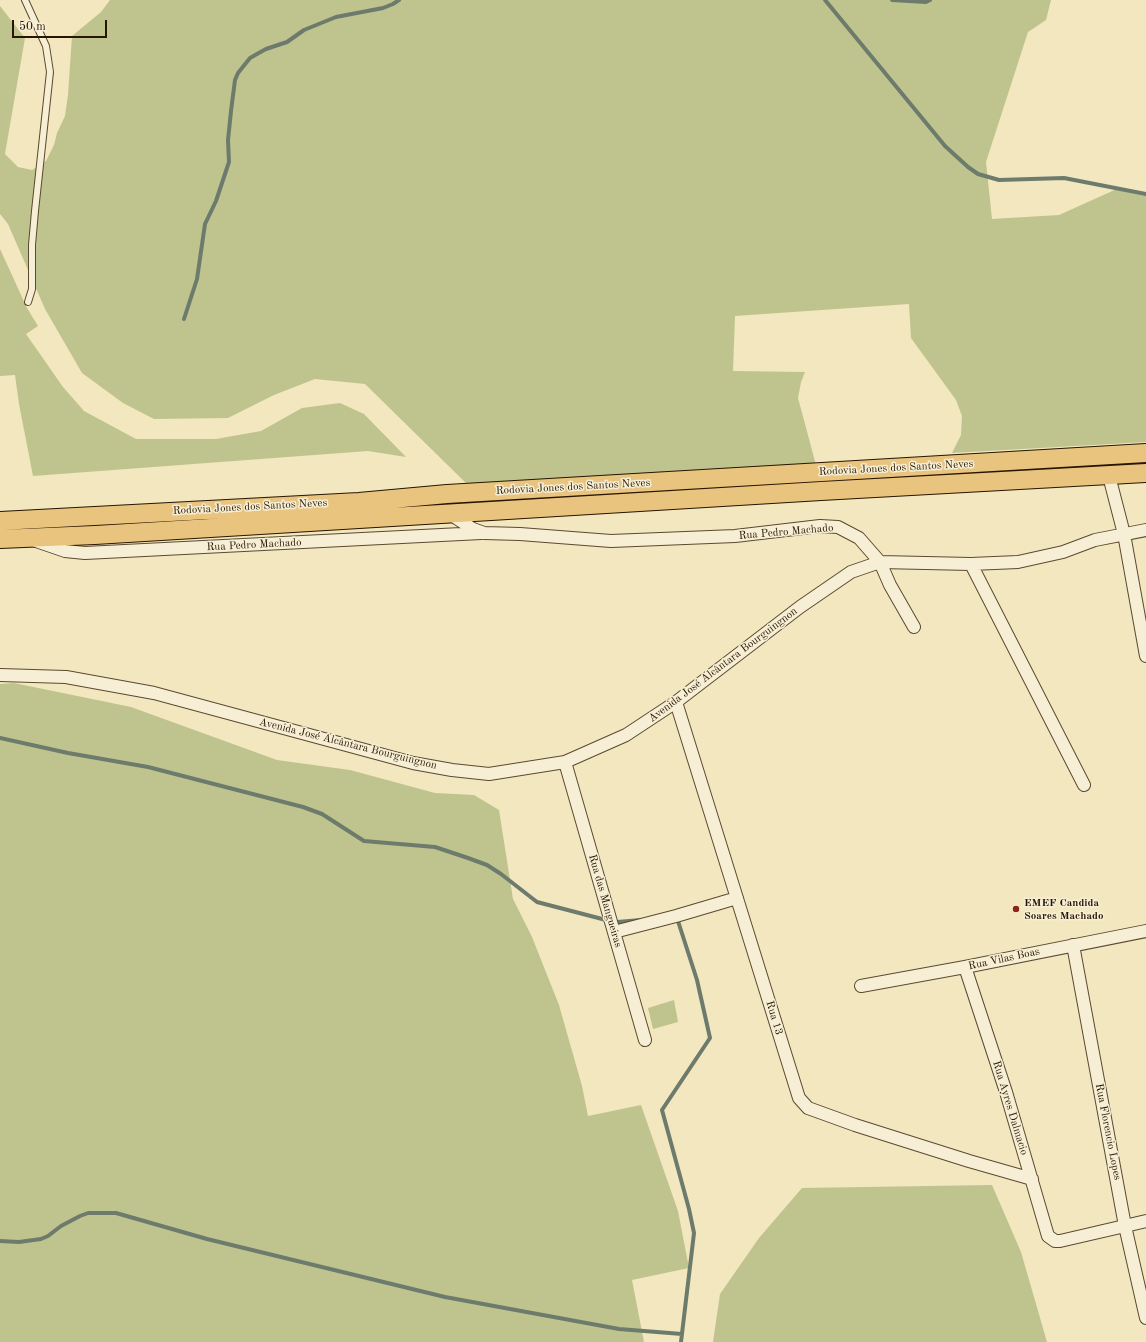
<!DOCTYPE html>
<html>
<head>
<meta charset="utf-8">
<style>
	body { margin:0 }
	#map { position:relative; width:1146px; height:1342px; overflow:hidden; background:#f2e7be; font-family:"Old Standard TT",serif }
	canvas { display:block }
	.scale { position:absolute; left:12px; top:20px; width:95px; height:18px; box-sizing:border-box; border:2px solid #271500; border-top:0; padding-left:5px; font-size:12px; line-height:14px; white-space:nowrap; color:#271500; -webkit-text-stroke:3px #f7efd5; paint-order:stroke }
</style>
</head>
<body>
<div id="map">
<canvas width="1146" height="1342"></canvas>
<div class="scale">50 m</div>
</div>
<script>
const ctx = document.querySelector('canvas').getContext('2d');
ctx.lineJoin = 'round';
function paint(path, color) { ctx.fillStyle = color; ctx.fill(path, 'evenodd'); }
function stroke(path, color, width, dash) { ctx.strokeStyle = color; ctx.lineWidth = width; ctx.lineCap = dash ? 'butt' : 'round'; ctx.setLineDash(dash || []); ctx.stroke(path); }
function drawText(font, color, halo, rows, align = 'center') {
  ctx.font = font + ' "Old Standard TT",serif'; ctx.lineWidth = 3; ctx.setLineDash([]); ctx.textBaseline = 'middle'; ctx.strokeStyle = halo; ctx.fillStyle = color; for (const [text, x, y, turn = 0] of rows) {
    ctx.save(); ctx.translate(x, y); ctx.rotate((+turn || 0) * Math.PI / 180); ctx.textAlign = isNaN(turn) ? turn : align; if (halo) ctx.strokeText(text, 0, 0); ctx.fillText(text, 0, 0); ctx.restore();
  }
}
paint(new Path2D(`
	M 110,0 L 1051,0 L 1046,20 L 1028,32 L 986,162 L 992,219 L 1059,215 L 1119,188 L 1134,193 L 1146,192 L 1146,442 L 952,453 L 961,435 L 962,416 L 956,400 L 911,338 L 909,304 L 735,316 L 733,371 L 805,372 L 801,382 L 798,398 L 816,465 L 470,487 L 365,384 L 315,379 L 274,395 L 228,418 L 154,419 L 123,403 L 82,373 L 45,309 L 8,224 L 0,214 L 0,6 L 25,38 L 5,154 L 18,167 L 32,170 L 46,161 L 54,145 L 57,133 L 65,116 L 68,95 L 72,36 L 101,12 Z
	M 0,249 L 27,308 L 38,326 L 26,334 L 63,387 L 84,411 L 136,439 L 216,439 L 261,431 L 302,408 L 340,403 L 364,414 L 406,457 L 368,451 L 33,476 L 19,404 L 15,375 L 0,376 Z
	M 14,683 L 131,707 L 277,760 L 350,770 L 435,793 L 474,795 L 499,810 L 513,899 L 532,937 L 559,1005 L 582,1086 L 588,1116 L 641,1105 L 678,1211 L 689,1268 L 632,1280 L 644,1342 L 0,1342 L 0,684 Z
	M 674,1000 L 678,1022 L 653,1029 L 648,1008 Z
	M 992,1185 L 1021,1252 L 1047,1342 L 713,1342 L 720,1294 L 759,1238 L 802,1188 Z`), '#bfc48e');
stroke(new Path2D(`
	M 825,0 L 945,146 L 968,167 L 978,174 L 999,180 L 1064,178 L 1146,194
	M 892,0 L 926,2 L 930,0
	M 184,319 L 197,279 L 205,224 L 216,201 L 229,162 L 228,140 L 231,111 L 235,80 L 238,73 L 250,58 L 257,54 L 266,49 L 287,42 L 304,30 L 336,17 L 383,8 L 393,4 L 399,0
	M 0,738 L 68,753 L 148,767 L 303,807 L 322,814 L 364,841 L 435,847 L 468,858 L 487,865 L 501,874 L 537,902 L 606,920
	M 677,918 L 697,980 L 710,1038 L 662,1110 L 689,1209 L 694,1233 L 681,1342
	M 617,922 L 641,920
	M 0,1241 L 19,1242 L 41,1239 L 48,1236 L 61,1226 L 80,1216 L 88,1213 L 116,1213 L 207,1239 L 445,1297 L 619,1329 L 682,1334`), '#6d7b6d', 4);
const lane = new Path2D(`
	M 25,0 L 46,46 L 50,72 L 35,211 L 32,245 L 32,289 L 28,302`);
const street = new Path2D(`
	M 1109,476 L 1124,534 L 1146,656
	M 450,514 L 473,529 L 484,533 L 520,534 L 611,541 L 735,536 L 820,526 L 838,527 L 859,538 L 880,562 L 890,585 L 914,627
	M 36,541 L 65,551 L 85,553 L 481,533
	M 971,564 L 1084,785
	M 0,675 L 66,677 L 154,693 L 413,763 L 452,770 L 489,774 L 565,762 L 626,735 L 676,702 L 800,607 L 851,572 L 880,562 L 971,564 L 1018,562 L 1063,552 L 1095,540 L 1146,530
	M 676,702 L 799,1098 L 808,1108 L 855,1125 L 969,1161 L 1032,1179
	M 565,762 L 645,1040
	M 614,932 L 676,916 L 737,898
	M 1073,945 L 1125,1226 L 1146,1318
	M 965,967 L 1006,1092 L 1048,1236 L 1055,1241 L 1060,1241 L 1146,1221
	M 861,986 L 965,967 L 1146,931`);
const primary = new Path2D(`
	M 0,521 L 359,502 L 447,494 L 1146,453
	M 0,539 L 95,535 L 821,491 L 1146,473`);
stroke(lane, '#5a4a30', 8);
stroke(street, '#5a4a30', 14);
stroke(primary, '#271500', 20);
stroke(lane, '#f7efd5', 6);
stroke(street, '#f7efd5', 12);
stroke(primary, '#e9c47f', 18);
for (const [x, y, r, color] of [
	[1016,909,4,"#8f2418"]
]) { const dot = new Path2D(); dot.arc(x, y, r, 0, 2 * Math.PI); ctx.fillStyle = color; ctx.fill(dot); stroke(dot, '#f7efd5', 1.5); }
drawText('11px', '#271500', '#f7efd5', [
	["Rodovia Jones dos Santos Neves",896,468,-3],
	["Rodovia Jones dos Santos Neves",573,487,-3],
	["Rodovia Jones dos Santos Neves",250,507,-3],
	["Rua Pedro Machado",786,532,-5],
	["Rua Pedro Machado",254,545,-3],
	["Avenida José Alcântara Bourguingnon",723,665,-37],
	["Avenida José Alcântara Bourguingnon",348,744,14],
	["Rua das Mangueiras",605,901,74],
	["Rua Vilas Boas",1004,959,-12],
	["Rua 13",774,1018,73],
	["Rua Ayres Dalmacio",1010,1108,73],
	["Rua Florencio Lopes",1108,1132,79]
]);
drawText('bold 11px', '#271500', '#f7efd5', [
	["EMEF Candida",1024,903],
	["Soares Machado",1024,916]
], 'left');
</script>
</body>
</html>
